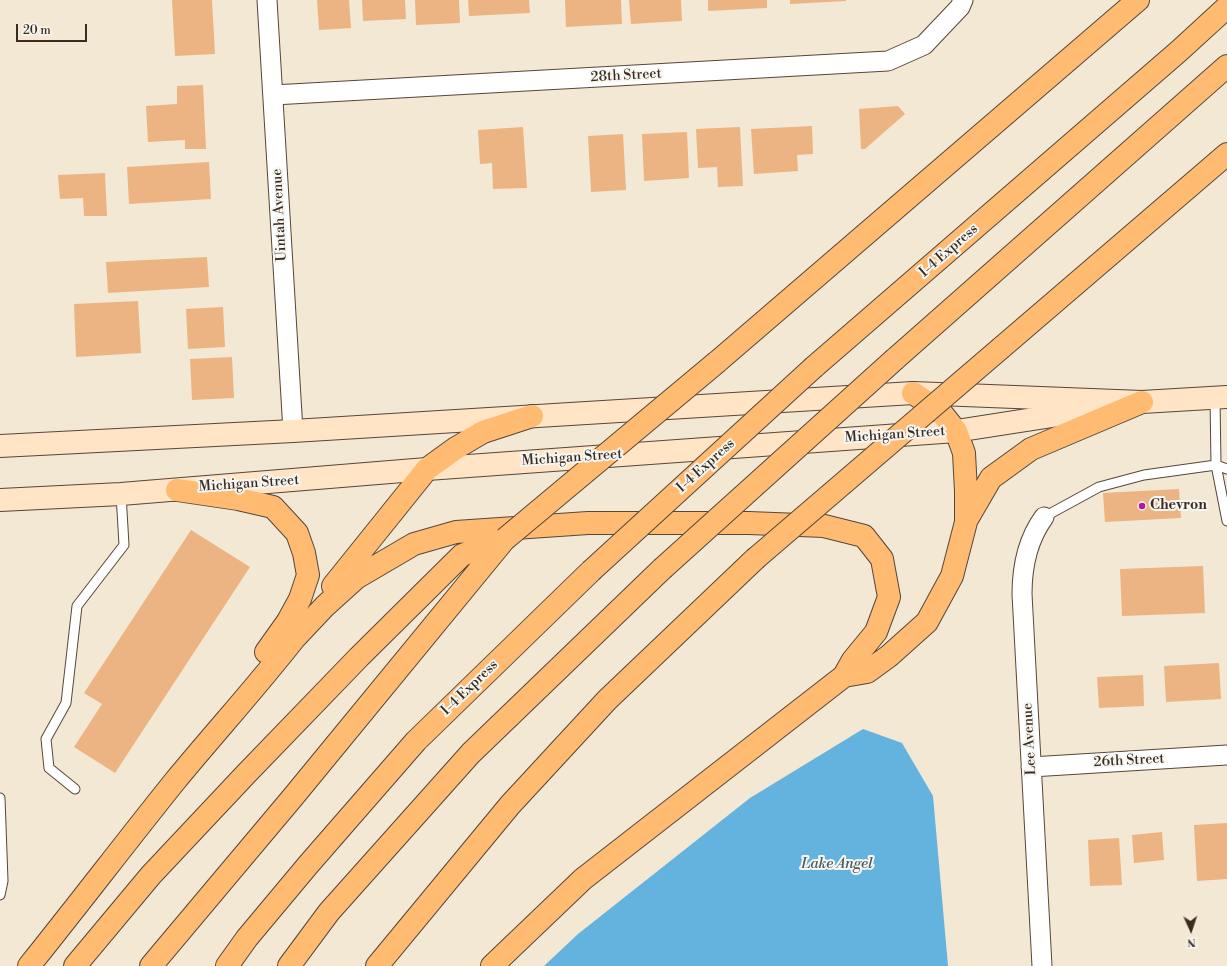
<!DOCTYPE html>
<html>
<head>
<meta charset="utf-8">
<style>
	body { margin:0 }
	#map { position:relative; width:1227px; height:966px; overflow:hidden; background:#f3e8d4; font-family:"Libre Bodoni",serif }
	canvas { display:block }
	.north { position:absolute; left:1171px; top:910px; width:40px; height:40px; -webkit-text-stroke:3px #f6f6f2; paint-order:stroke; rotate:177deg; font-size:11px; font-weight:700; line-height:16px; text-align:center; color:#3b2a1e }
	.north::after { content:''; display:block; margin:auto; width:14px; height:18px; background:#3b2a1e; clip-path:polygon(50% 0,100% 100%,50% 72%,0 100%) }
	.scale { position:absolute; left:16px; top:24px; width:71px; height:18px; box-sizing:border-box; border:2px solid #3b2a1e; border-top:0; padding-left:5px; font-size:12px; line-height:14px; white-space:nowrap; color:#3b2a1e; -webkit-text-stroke:3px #f6f6f2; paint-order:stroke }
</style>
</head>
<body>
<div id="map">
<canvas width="1227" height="966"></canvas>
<div class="north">N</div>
<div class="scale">20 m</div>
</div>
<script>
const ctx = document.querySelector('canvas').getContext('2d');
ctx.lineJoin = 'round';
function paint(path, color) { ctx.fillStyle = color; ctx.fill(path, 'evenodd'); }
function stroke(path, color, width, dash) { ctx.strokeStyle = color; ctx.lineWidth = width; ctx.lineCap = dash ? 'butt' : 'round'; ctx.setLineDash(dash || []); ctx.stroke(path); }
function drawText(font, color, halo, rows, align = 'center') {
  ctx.font = font + ' "Libre Bodoni",serif'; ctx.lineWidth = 4; ctx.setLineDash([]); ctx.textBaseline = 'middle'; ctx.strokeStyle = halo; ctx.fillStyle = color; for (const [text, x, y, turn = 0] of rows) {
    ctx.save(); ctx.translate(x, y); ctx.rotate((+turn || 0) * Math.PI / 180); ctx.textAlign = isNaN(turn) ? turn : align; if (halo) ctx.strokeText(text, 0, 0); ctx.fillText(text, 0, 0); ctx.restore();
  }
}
paint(new Path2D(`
	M 863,729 L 902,743 L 933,796 L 948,966 L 544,966 L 578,934 L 750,798 Z`), '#64b2de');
paint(new Path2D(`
	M 172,0 L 212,0 L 215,54 L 175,56 Z
	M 317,0 L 349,0 L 351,28 L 319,30 Z
	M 362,0 L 405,0 L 406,19 L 363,21 Z
	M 415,0 L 459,0 L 460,23 L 416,25 Z
	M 468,0 L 529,0 L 530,13 L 469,16 Z
	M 565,0 L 621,0 L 622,24 L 566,27 Z
	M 629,0 L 681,0 L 682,21 L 631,24 Z
	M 708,0 L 767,0 L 767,8 L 708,11 Z
	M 790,0 L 846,0 L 846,1 L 790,4 Z
	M 203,85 L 206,149 L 185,149 L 185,140 L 148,142 L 146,106 L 177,104 L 177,86 Z
	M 898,106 L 905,114 L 865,149 L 861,149 L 859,109 Z
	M 812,126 L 813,154 L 797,155 L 798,171 L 754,174 L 751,129 Z
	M 523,127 L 527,188 L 493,189 L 492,163 L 480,164 L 478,130 Z
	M 740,127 L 743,186 L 718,187 L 717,167 L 698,168 L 696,129 Z
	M 687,132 L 689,178 L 644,181 L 642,134 Z
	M 623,134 L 626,190 L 591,192 L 588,136 Z
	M 209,162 L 211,199 L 129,204 L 127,167 Z
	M 105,173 L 107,216 L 84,216 L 83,198 L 60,199 L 58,175 Z
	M 207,257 L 209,287 L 108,293 L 106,262 Z
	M 138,301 L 141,353 L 76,357 L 74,304 Z
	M 223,307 L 225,347 L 188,349 L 186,309 Z
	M 232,357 L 234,398 L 192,400 L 190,359 Z
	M 1179,489 L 1181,518 L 1105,522 L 1103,493 Z
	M 191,530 L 250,567 L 115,773 L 74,747 L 102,704 L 84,693 Z
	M 1203,566 L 1205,613 L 1122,616 L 1120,569 Z
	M 1219,663 L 1221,699 L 1166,702 L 1164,666 Z
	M 1143,675 L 1144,706 L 1099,708 L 1097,677 Z
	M 1227,823 L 1227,879 L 1197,881 L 1194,825 Z
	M 1162,832 L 1164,860 L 1134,863 L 1132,835 Z
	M 1119,838 L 1122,885 L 1090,886 L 1088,840 Z`), '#ecb483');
const service = new Path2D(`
	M 1215,398 L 1216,465 L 1227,521
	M 1044,517 L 1099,487 L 1144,475 L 1216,465 L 1227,469
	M 75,789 L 49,768 L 46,739 L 66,703 L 77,606 L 124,545 L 121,494
	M 0,798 L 3,881 L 0,895`);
const minor = new Path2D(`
	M 267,0 L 293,431
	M 273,95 L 888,61 L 924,45 L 960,7 L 963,0
	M 1031,767 L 1227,755
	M 1042,966 L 1022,594 C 1022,567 1028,539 1044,517`);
const secondary = new Path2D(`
	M 0,446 L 293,431 L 913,393 L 1142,402 L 1227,397
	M 0,500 L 121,494 L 427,469 L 956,431 L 1091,410`);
const motorway = new Path2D(`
	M 1001,348 L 1227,154
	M 895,359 L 1227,66
	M 717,362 L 1138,0
	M 814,367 L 1179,51 L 1227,7
	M 177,490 L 238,499 L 273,507 L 297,533 L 304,553 L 308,575 L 300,599 L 288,621 L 266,652
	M 966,521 L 991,478 L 1031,449 L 1142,402
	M 333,586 L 427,469 L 456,448 L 483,432 L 532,416
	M 292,641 L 325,606 L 356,578 L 414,544 L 456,532 L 588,523 L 749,523 L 824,526 L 864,536 L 882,559 L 889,597 L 876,632 L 853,660 L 844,676 L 583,879 L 492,966
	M 844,676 L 867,672 L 889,656 L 927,622 L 952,576 L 966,522 L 966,491 L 964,453 L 956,431 L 940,411 L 913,393
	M 29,966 C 78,905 126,842 175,781 C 217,730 261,682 301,630
	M 75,966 L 151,875 L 246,774 L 359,657 L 462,555 L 505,539
	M 151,966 L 293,797 L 504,540
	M 227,966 L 247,938 L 308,865 L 416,741 L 591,571
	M 289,966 L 329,912 L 471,753 L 662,569
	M 377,966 L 510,805 L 607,700 L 755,559`);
stroke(service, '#574639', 11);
stroke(minor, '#574639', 21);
stroke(secondary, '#574639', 24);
stroke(motorway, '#574639', 24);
stroke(service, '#fff', 9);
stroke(minor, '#fff', 19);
stroke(secondary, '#ffe4c6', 22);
stroke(motorway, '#ffbb71', 22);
const motorwayBridge = new Path2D(`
	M 505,539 L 717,362
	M 755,559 L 1001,348
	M 662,569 L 895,359
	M 591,571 L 814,367`);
stroke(motorwayBridge, '#574639', 24, []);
stroke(motorwayBridge, '#ffbb71', 22);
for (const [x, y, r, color] of [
	[1142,506,4,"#b5179e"]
]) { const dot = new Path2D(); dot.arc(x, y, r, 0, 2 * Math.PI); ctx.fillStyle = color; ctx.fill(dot); stroke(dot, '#f6f6f2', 1.5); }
drawText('14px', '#3b2a1e', '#f6f6f2', [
	["28th Street",626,76,-3],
	["Uintah Avenue",280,215,-93],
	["I-4 Express",949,251,-41],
	["Michigan Street",895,435,-4],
	["Michigan Street",572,458,-4],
	["I-4 Express",706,466,-42],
	["Michigan Street",249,484,-4],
	["I-4 Express",470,688,-44],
	["Lee Avenue",1030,739,-93],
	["26th Street",1129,761,-3]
]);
drawText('bold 14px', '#3b2a1e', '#f6f6f2', [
	["Chevron",1150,506]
], 'left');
drawText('italic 15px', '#495a61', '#f6f6f2', [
	["Lake Angel",837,864]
]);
</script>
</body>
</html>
